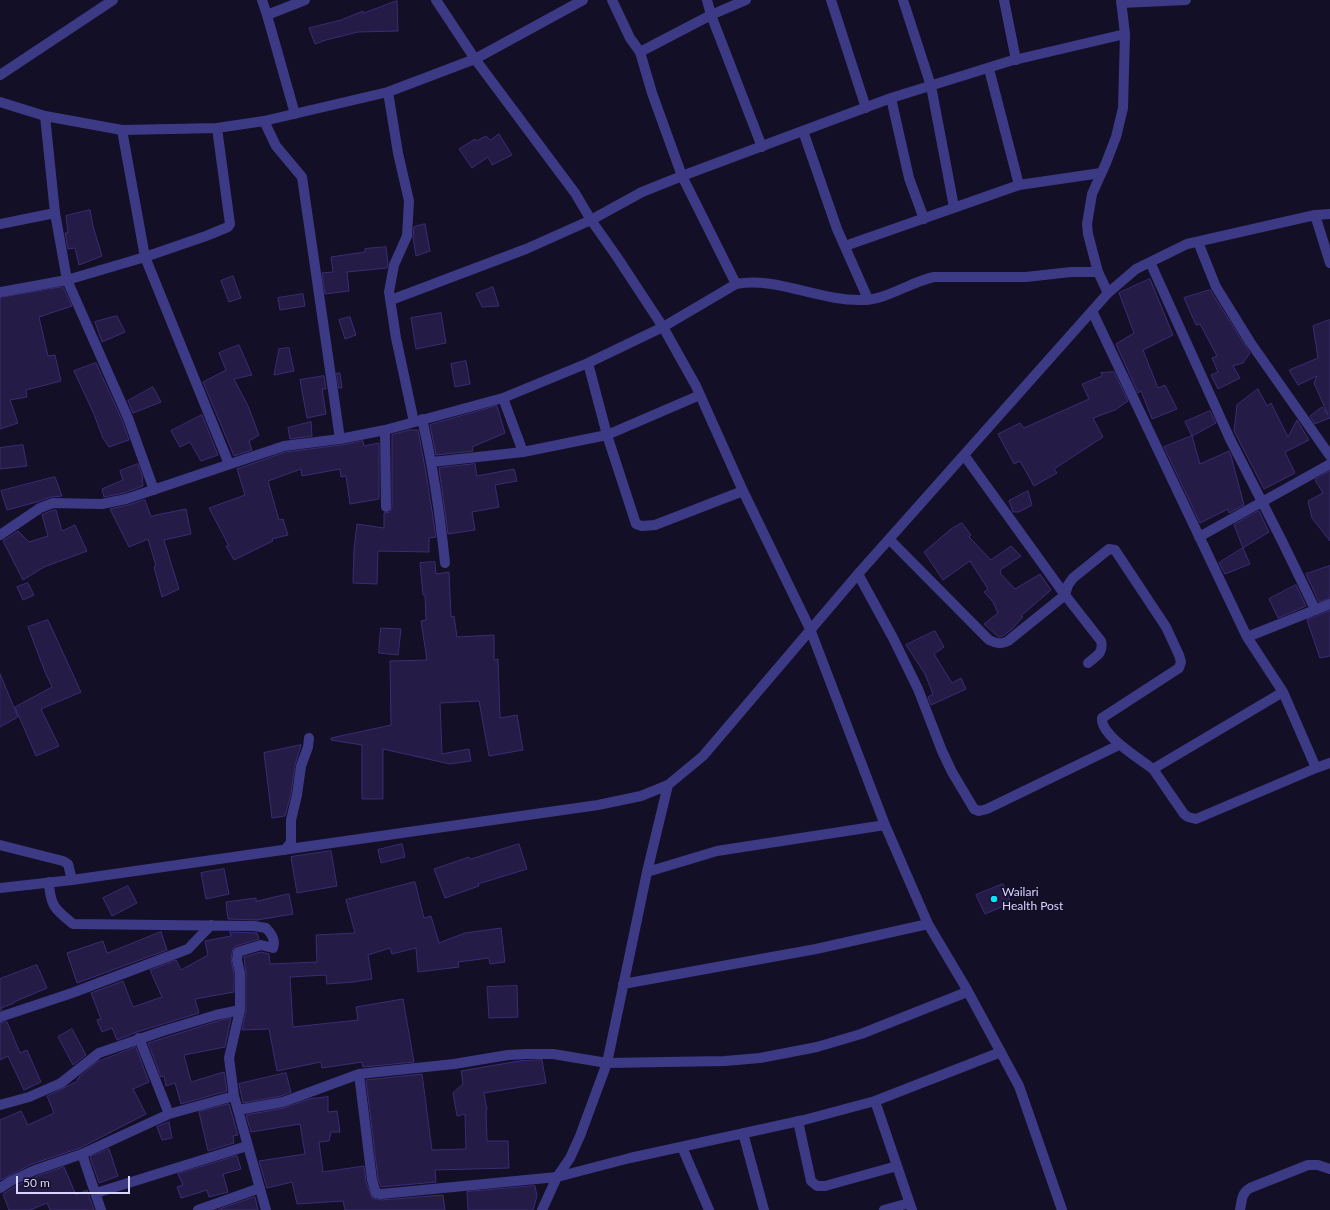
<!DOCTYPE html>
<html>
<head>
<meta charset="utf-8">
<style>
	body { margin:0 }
	#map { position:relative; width:1330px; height:1210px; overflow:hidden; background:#130f26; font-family:Lato,sans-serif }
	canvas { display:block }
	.scale { position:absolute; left:16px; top:1176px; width:114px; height:18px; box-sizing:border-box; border:2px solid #d9d4ff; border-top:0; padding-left:5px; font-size:12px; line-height:14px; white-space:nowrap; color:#d9d4ff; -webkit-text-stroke:3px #130f26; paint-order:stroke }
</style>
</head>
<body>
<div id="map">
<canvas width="1330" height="1210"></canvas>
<div class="scale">50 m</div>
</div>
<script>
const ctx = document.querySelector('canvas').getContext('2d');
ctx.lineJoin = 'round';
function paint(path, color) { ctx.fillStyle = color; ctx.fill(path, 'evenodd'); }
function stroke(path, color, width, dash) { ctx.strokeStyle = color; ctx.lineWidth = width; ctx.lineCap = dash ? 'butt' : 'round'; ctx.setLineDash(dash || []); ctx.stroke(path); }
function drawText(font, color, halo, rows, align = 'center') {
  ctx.font = font + ' Lato,sans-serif'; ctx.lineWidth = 3; ctx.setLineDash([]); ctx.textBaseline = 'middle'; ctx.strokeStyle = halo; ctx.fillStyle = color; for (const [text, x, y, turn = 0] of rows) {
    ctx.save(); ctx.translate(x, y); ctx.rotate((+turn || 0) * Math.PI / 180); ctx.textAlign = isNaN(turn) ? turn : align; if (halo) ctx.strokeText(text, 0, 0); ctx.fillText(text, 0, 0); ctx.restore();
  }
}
const building = new Path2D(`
	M 397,1 L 398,31 L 358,32 L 326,40 L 315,44 L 309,28 L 341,20 L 363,11 L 363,13 Z
	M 499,134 L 512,155 L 492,165 L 488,157 L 472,168 L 459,149 L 475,139 L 476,141 L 486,136 L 490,140 Z
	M 90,210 L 93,226 L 102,256 L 79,265 L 75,248 L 68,249 L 65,233 L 68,233 L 66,216 Z
	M 425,224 L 430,251 L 416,256 L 413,237 L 414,227 Z
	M 386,247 L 388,263 L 387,268 L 347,272 L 349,291 L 325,294 L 322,273 L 333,272 L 331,257 L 365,252 L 365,249 Z
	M 233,276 L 241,298 L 229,302 L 221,281 Z
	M 1150,279 L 1173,335 L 1143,350 L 1158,388 L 1165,385 L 1177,409 L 1152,419 L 1141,391 L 1138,393 L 1116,344 L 1134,333 L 1119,293 Z
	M 63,287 L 72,306 L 39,317 L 48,356 L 55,355 L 61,381 L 26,390 L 27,397 L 10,400 L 18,423 L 0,429 L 0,298 Z
	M 493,287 L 499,306 L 482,307 L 476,294 Z
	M 1210,290 L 1250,353 L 1243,363 L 1233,366 L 1240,378 L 1218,389 L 1211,375 L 1218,372 L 1212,358 L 1217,356 L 1200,324 L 1196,325 L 1184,298 Z
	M 303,294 L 305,306 L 280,310 L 278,298 Z
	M 441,313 L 446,343 L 416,349 L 411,318 Z
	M 117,316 L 125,332 L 102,342 L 95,322 Z
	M 350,317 L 356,335 L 345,339 L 339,320 Z
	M 1330,320 L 1330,419 L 1329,418 L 1315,424 L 1310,416 L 1322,407 L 1328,415 L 1314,383 L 1317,376 L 1298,385 L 1289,370 L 1318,358 L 1313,326 Z
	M 239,345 L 252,375 L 234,379 L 248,406 L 259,435 L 249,441 L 252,450 L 234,456 L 203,382 L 226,370 L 219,353 Z
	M 289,348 L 294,371 L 274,375 L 279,349 Z
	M 466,361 L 470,384 L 455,387 L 451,364 Z
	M 96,363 L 122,420 L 129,440 L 109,447 L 103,438 L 93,412 L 74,371 Z
	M 1114,372 L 1128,401 L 1115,410 L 1093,418 L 1103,437 L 1054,469 L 1057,473 L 1034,486 L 1020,461 L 1014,464 L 998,434 L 1020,423 L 1024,428 L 1089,399 L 1082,384 L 1102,376 L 1101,373 Z
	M 337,373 L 340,373 L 342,388 L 339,388 Z
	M 324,376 L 326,389 L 322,389 L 326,414 L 307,418 L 300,380 Z
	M 153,387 L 161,402 L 133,413 L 128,401 Z
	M 1258,389 L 1267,406 L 1271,403 L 1288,437 L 1297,420 L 1309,440 L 1285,452 L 1295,473 L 1264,489 L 1234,431 L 1237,405 Z
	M 497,406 L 505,433 L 472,447 L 473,451 L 436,455 L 430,425 Z
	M 1210,411 L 1216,423 L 1192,436 L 1185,422 Z
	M 202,415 L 218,455 L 201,461 L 190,442 L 180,447 L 171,431 Z
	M 311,422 L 312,436 L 290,439 L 288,428 Z
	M 409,430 L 418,430 L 426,473 L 436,537 L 429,538 L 429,552 L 378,551 L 377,584 L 353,583 L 354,549 L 357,524 L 384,528 L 384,513 L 390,512 L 392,507 L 392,435 Z
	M 1192,436 L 1200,464 L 1229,451 L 1231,456 L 1244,505 L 1229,513 L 1228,509 L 1200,523 L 1164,447 Z
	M 363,441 L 364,446 L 379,443 L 379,499 L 350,504 L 346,476 L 341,477 L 340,469 L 302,476 L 301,469 L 268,481 L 279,520 L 283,519 L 288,535 L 272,539 L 273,541 L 234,560 L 226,546 L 229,546 L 209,508 L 245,495 L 237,469 L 285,452 L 341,445 Z
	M 23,445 L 27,466 L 0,469 L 0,448 Z
	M 138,464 L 142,475 L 143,486 L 124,493 L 104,497 L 102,489 L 123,480 L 120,471 Z
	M 475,464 L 477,476 L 514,469 L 517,481 L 495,485 L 499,507 L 472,512 L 475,530 L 448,534 L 439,468 Z
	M 1330,471 L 1330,541 L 1312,518 L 1308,501 L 1323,493 L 1315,480 Z
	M 55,477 L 62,496 L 51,497 L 37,502 L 7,510 L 1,491 Z
	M 1028,491 L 1032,505 L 1019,512 L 1013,512 L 1009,501 Z
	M 145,500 L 151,517 L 156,515 L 186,509 L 191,534 L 164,540 L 179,589 L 162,597 L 154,567 L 156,566 L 148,539 L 129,547 L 110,509 L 128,505 Z
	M 54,510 L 56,510 L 62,531 L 75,525 L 87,551 L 44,567 L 23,580 L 3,541 L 18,531 L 29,542 L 48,536 L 42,515 Z
	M 1259,511 L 1269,532 L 1243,548 L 1234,525 Z
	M 962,523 L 971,535 L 969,537 L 991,560 L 1011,546 L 1021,556 L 1000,570 L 1001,572 L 1000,573 L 1015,589 L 1040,574 L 1051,590 L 1021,616 L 1023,617 L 1012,629 L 1003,636 L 999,637 L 995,634 L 984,624 L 998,613 L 993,602 L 984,592 L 988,589 L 970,561 L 943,580 L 924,552 L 951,529 Z
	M 1243,548 L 1250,564 L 1225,574 L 1219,563 Z
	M 435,562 L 436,574 L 449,572 L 451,617 L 454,616 L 457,637 L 494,635 L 494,660 L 498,659 L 500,718 L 517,715 L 523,750 L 489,756 L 479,701 L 440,703 L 442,754 L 469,749 L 471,761 L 450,764 L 383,749 L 383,799 L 362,799 L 362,745 L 331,740 L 331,738 L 391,725 L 390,661 L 427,660 L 421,621 L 426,620 L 425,595 L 423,595 L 420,563 Z
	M 1330,566 L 1330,598 L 1319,602 L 1306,574 Z
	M 28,583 L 34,595 L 23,600 L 17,587 Z
	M 1296,585 L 1306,606 L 1278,618 L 1269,599 Z
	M 1330,611 L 1330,656 L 1320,658 L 1307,620 Z
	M 48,620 L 81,692 L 41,709 L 59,746 L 36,756 L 15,707 L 52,687 L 45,672 L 28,627 Z
	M 381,628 L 401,629 L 398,655 L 379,653 Z
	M 935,631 L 944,647 L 934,654 L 952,683 L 961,678 L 966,689 L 931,705 L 928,697 L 933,694 L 925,674 L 906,645 Z
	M 0,674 L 18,717 L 0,727 Z
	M 301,745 L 295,765 L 291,794 L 285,816 L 272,818 L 264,753 Z
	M 402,844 L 405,857 L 381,863 L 378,850 Z
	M 519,844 L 527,869 L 478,884 L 479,886 L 445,898 L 434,869 L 469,857 L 470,859 Z
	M 331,851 L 337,886 L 297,893 L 291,857 Z
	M 224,869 L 229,894 L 206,899 L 201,873 Z
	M 415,882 L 424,918 L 431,916 L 439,943 L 465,933 L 501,928 L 505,962 L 490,964 L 489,958 L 458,962 L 459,967 L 418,972 L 416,948 L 392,954 L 390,948 L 368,955 L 372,979 L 354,982 L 327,984 L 326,975 L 290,977 L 293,1027 L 358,1020 L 356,1007 L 403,999 L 414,1062 L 363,1067 L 362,1062 L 322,1068 L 321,1062 L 277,1071 L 269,1029 L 242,1030 L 246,1010 L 246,973 L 244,957 L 261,952 L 269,954 L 270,964 L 317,962 L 316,935 L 355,933 L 346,900 Z
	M 1003,884 L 1011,903 L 985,914 L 976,895 Z
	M 128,886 L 137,903 L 112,916 L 103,898 Z
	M 289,894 L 293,914 L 257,920 L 228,919 L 226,902 L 256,898 L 256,901 Z
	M 161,932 L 167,950 L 77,983 L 67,953 L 103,941 L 107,953 Z
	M 230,932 L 257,933 L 259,939 L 236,946 L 233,948 L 231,959 L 234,974 L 234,992 L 195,999 L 199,1013 L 137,1032 L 117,1040 L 112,1028 L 102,1032 L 97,1020 L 101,1019 L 91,993 L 123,981 L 133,1007 L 162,997 L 150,970 L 176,960 L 181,970 L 208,955 L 205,941 L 231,936 Z
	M 37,965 L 47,988 L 14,1002 L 14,1003 L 1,1008 L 2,1010 L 0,1010 L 0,979 Z
	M 517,986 L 518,1017 L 489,1018 L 487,987 Z
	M 231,1018 L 225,1047 L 184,1055 L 191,1082 L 224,1072 L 227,1091 L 181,1104 L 175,1083 L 166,1086 L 164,1076 L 161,1077 L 148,1043 L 218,1021 Z
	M 7,1022 L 20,1053 L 27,1050 L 41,1082 L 24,1090 L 8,1056 L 0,1060 L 0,1023 Z
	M 72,1029 L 86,1055 L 73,1065 L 58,1037 Z
	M 136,1047 L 149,1082 L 133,1089 L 146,1114 L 80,1148 L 32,1164 L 0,1180 L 0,1120 L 21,1111 L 28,1125 L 54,1113 L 47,1096 L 78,1081 L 77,1079 L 80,1078 L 79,1077 L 97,1062 Z
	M 542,1060 L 546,1083 L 484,1093 L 487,1110 L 486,1111 L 487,1141 L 508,1141 L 509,1168 L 435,1170 L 436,1182 L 381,1187 L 378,1179 L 366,1080 L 422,1074 L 432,1150 L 466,1149 L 465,1114 L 457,1116 L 453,1093 L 463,1084 L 461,1071 L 519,1061 Z
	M 286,1073 L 291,1092 L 281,1096 L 243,1103 L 239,1084 Z
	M 328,1097 L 328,1112 L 337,1111 L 340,1132 L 331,1132 L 329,1141 L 319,1142 L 323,1172 L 364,1166 L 366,1182 L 372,1198 L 382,1200 L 443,1195 L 445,1210 L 345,1210 L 343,1201 L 297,1204 L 292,1182 L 267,1188 L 259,1161 L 305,1154 L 300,1124 L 251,1132 L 246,1115 L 284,1108 L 309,1099 Z
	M 229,1104 L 238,1135 L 233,1136 L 234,1143 L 208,1151 L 199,1112 Z
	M 169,1122 L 172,1138 L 162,1140 L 157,1127 Z
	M 109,1149 L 118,1176 L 99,1183 L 90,1157 Z
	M 237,1156 L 241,1169 L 223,1174 L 228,1192 L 209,1197 L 207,1190 L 181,1198 L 177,1187 L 183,1185 L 178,1174 Z
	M 64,1167 L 76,1195 L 87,1190 L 94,1210 L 50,1210 L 47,1203 L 30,1210 L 9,1210 L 3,1194 L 14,1187 L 37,1176 Z
	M 535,1186 L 537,1196 L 533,1210 L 468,1210 L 467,1192 Z
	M 255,1197 L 258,1210 L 218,1210 L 222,1208 Z`);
paint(building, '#241b47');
stroke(building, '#3b2d73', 1);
stroke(new Path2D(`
	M 262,0 L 267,15 L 295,114
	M 436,0 L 475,59 L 575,193 L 591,220 L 617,257 L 663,327 L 696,386 L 743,491 L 810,629 L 885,825 L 928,924 L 966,988 L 1019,1086 L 1062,1210
	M 612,0 L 630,38 L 640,52 L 652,93 L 682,176 L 736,284
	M 707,0 L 711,15 L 762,147
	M 831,0 L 866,108
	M 903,0 L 931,86 L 954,207
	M 1004,0 L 1016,60
	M 1121,3 L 1186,0
	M 267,15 L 305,0
	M 640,52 L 711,15 L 746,0
	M 989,69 L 1019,185
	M 0,75 L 113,0
	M 388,92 L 398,153 L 409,201 L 407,236 L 394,265 L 389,292 L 396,338 L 414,422
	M 891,98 L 909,178 L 924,219
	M 0,102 L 45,116 L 122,130 L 217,128 L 264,121 L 388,92 L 475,59 L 583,0
	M 45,116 L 55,213 L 67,280 L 128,418 L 154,490
	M 264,121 L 276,146 L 302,177 L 340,439
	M 122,130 L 145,257 L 229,464
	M 803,131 L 837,229 L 868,299
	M 1315,215 L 1330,263
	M 0,224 L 55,213
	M 1198,242 L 1216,287 L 1250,342 L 1330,456
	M 845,246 L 1019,185 L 1101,173
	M 1150,262 L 1230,439 L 1282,541 L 1315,609
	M 0,292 L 67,280 L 145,257 L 206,236 L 228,227 L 230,224 L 217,128
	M 1108,293 L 1098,272 L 1088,234 L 1087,224 L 1092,194 L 1106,163 L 1116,137 L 1123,108 L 1125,34 L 1121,0
	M 391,300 L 526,249 L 591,220 L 642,192 L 682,176 L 891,98 L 1010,61 L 1125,34
	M 1092,311 L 1247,637 L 1283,692 L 1316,768
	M 588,363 L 607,435 L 636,524 L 642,526 L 655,525 L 743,491
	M 503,398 L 523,452
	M 422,419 C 433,466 440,514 445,563
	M 385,430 L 386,507
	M 964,455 L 1065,595 L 1101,641 C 1104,653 1096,656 1088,663
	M 432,462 L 523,452 L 607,435 L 700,395
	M 0,535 L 40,508 L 53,503 L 102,504 L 126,499 L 284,446 L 340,439 L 385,430 L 503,398 L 588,363 L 663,327 L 736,284 C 776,276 821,302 864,300 C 888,299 910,282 934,277 L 1026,277 L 1071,272 L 1098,272
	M 1199,537 L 1330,464
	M 889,539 L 989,640 C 996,643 1001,645 1008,641 L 1065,595 L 1068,585 L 1073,578 L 1109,549 L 1115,550 L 1166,627 L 1179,655 L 1181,662 L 1179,668 L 1102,718 C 1100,735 1140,759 1153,769 L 1283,692
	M 858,574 L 893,638 L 918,689 L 942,751 L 952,772 L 974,809 L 979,811 L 987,809 L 1119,745
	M 1247,637 L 1330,604
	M 1153,769 L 1184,814 L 1188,817 L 1196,819 L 1316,768 L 1330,763
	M 0,845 L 63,861 L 68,864 L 72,880
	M 285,850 L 291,842 L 291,820 L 297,795 L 301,766 L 308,747 L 309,738
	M 647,872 L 717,851 L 885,825
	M 49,882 C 50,906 55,909 73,924 L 254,926 L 266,928 C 271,933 276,940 273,948 L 261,945 L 238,952 L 237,960 L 240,973 L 240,1010 L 229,1058 L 234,1096 L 266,1210
	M 0,888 L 72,880 L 598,805 L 641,796 L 668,785 L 703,756 L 858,574 L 1108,293 L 1136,269 L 1187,244 L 1315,215 L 1330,214
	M 623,984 L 816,949 L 928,924
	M 0,1017 L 72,993 L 188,949 L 211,925
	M 139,1038 L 169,1114
	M 359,1074 L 372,1180 L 376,1193 L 381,1194 L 557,1177 L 630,1158 L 804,1120 L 875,1101 L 1001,1052
	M 875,1101 L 912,1210
	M 0,1105 L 29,1097 L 61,1083 L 99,1053 L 163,1031 L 216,1015 L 240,1010
	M 238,1110 L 283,1102 L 359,1074 L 454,1064 L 508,1055 L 527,1054 L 553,1054 L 607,1063 L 725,1061 L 760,1058 L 817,1047 L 861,1034 L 967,992
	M 798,1121 L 811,1181 L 817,1186 L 825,1186 L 897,1166
	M 743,1133 L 764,1210
	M 682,1147 L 709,1210
	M 82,1154 L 101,1210
	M 0,1188 L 11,1181 L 35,1170 L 82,1154 L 169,1114 L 234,1096
	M 96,1193 L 247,1146
	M 198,1210 L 260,1188
	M 542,1210 L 557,1177 L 570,1158 L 580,1136 L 607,1063 L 647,872 L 668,785
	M 884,1210 L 909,1203
	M 1240,1210 C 1242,1201 1241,1193 1250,1188 L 1308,1165 L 1318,1165 L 1330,1169`), '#3d3a85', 10);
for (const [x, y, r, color] of [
	[994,899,4,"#00e5ff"]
]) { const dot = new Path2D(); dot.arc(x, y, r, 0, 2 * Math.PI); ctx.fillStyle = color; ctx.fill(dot); stroke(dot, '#130f26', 1.5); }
drawText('12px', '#d9d4ff', '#130f26', [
	["Wailari",1002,892],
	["Health Post",1002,906]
], 'left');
</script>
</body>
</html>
